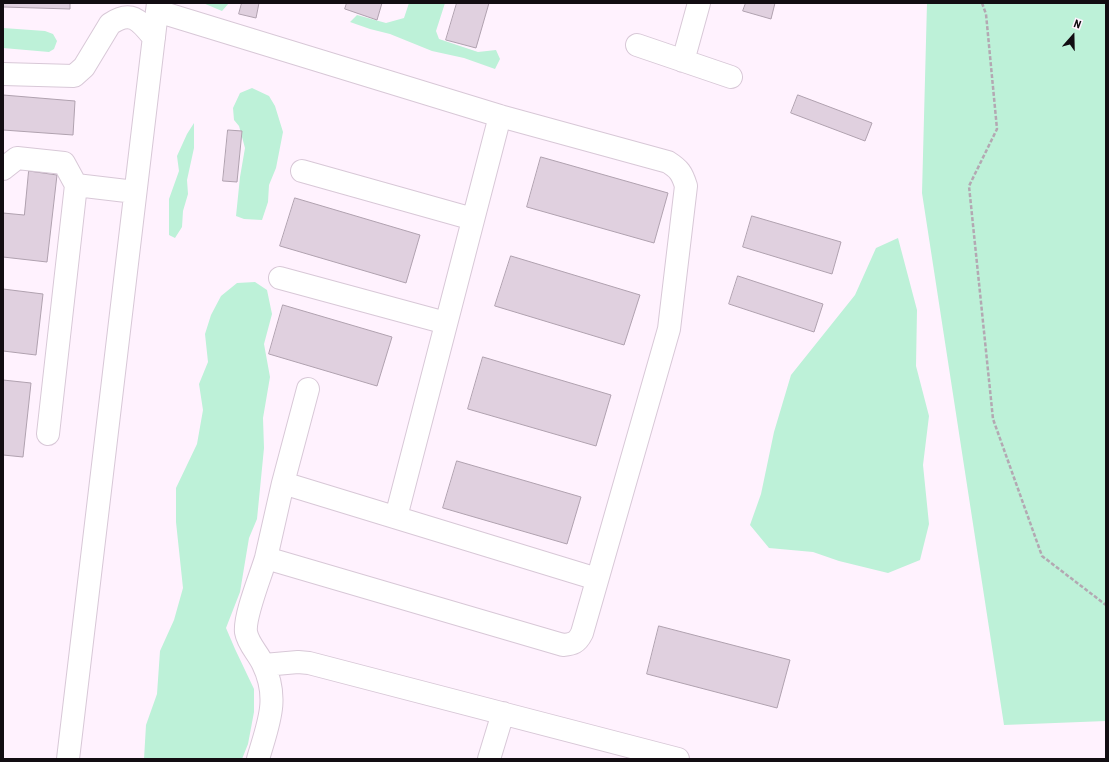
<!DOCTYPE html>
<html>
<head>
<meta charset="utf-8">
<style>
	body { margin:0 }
	#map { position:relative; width:1109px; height:762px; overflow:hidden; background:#fff2fe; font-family:"Roboto Condensed",sans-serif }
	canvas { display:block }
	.frame { position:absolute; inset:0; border:4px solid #120d12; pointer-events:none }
	.north { position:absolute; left:1053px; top:16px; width:40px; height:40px; -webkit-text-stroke:3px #fff2fe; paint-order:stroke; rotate:20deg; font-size:11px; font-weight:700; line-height:16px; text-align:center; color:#120d12 }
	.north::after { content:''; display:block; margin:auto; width:14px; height:18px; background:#120d12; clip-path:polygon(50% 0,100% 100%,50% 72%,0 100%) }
</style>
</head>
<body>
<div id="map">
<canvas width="1109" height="762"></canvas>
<div class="frame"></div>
<div class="north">N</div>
</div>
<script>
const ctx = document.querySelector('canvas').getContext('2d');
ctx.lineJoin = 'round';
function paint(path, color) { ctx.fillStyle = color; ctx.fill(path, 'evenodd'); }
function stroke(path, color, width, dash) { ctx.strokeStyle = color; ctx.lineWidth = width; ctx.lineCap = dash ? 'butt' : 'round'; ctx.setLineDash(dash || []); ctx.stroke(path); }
paint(new Path2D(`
	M 203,3 L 229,3 L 222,11 Z
	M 409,3 L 445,3 L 436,31 L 439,39 L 478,52 L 496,50 L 500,59 L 495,69 L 464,58 L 432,51 L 390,34 L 370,29 L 350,22 L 357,15 L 386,23 L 404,18 Z
	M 927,3 L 1106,3 L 1106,721 L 1004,725 L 922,193 Z
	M 3,28 L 45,31 L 53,34 L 57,41 L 54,49 L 49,52 L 3,48 Z
	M 252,88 L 269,96 L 275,106 L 283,132 L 276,168 L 269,185 L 268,202 L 262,220 L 244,219 L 236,216 L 240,177 L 245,148 L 239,126 L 234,120 L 233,108 L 240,93 Z
	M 194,123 L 194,148 L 187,180 L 188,194 L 183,211 L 182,227 L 175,238 L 169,235 L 169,199 L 179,171 L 177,156 L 187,134 Z
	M 898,238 L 917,310 L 916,366 L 929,416 L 923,465 L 929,524 L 920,560 L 888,573 L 839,561 L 813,552 L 769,548 L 750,525 L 761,494 L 774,432 L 791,375 L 855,295 L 876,248 Z
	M 255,282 L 267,290 L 272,314 L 264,344 L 270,377 L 263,418 L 264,448 L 257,519 L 249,538 L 240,592 L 226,628 L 235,649 L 254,689 L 254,712 L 248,744 L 242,759 L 144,759 L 146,725 L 157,694 L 160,651 L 174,620 L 183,588 L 176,522 L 176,488 L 197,444 L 203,410 L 199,384 L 208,362 L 205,334 L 211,315 L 221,296 L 237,283 Z`), '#bdf1d8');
const building = new Path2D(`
	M 3,3 L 70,3 L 70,9 L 3,7 Z
	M 242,3 L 259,3 L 256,18 L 239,14 Z
	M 347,3 L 382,3 L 377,20 L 345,9 Z
	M 457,3 L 489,3 L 476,48 L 446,40 Z
	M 746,3 L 775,3 L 771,19 L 743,11 Z
	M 3,95 L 75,101 L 73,135 L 3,130 Z
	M 798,95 L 872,123 L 865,141 L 791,113 Z
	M 228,130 L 242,131 L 237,182 L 223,181 Z
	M 541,157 L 668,193 L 654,243 L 527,207 Z
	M 29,171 L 57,175 L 47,262 L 3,257 L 3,213 L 24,215 Z
	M 295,198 L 420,235 L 406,283 L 280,246 Z
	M 752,216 L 841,242 L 832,274 L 743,247 Z
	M 511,256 L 640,295 L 624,345 L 495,306 Z
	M 738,276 L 823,304 L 814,332 L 729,304 Z
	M 3,289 L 43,294 L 36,355 L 3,351 Z
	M 283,305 L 392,337 L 377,386 L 269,354 Z
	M 483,357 L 611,395 L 596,446 L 468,409 Z
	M 3,380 L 31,383 L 23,457 L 3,455 Z
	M 457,461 L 581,497 L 567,544 L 443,508 Z
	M 659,626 L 790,660 L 777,708 L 647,674 Z`);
paint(building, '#e0d0df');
stroke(building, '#b0a1af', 1);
const minor = new Path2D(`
	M 157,11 L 500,116 L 668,162 C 679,169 682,173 686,186 L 669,329 L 582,633 C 577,643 573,644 563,645 L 266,558 C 261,575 244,616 246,632 C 248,644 258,653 263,664 C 280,699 268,724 258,759
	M 637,45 L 731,77
	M 683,61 L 699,3
	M 3,74 L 74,76 L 84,67 L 110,24 C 132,9 140,21 154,38
	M 3,169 L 17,158 L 64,163 L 76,185
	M 302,171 L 473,219
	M 280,278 L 446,323
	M 48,434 L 76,185 L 135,192
	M 283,483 L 597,579
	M 396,517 L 500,116
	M 266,558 L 283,483 L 308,389
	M 264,665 L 298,662 L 309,663 L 678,759
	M 68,759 L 158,3
	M 489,759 L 503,713`);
stroke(minor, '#d8c8d7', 24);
stroke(new Path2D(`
	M 982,3 L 986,14 L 997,129 L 969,186 L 993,419 L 1042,556 L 1106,605`), '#b3a8b2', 2.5, [4, 2]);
stroke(minor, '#fff', 22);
</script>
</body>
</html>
